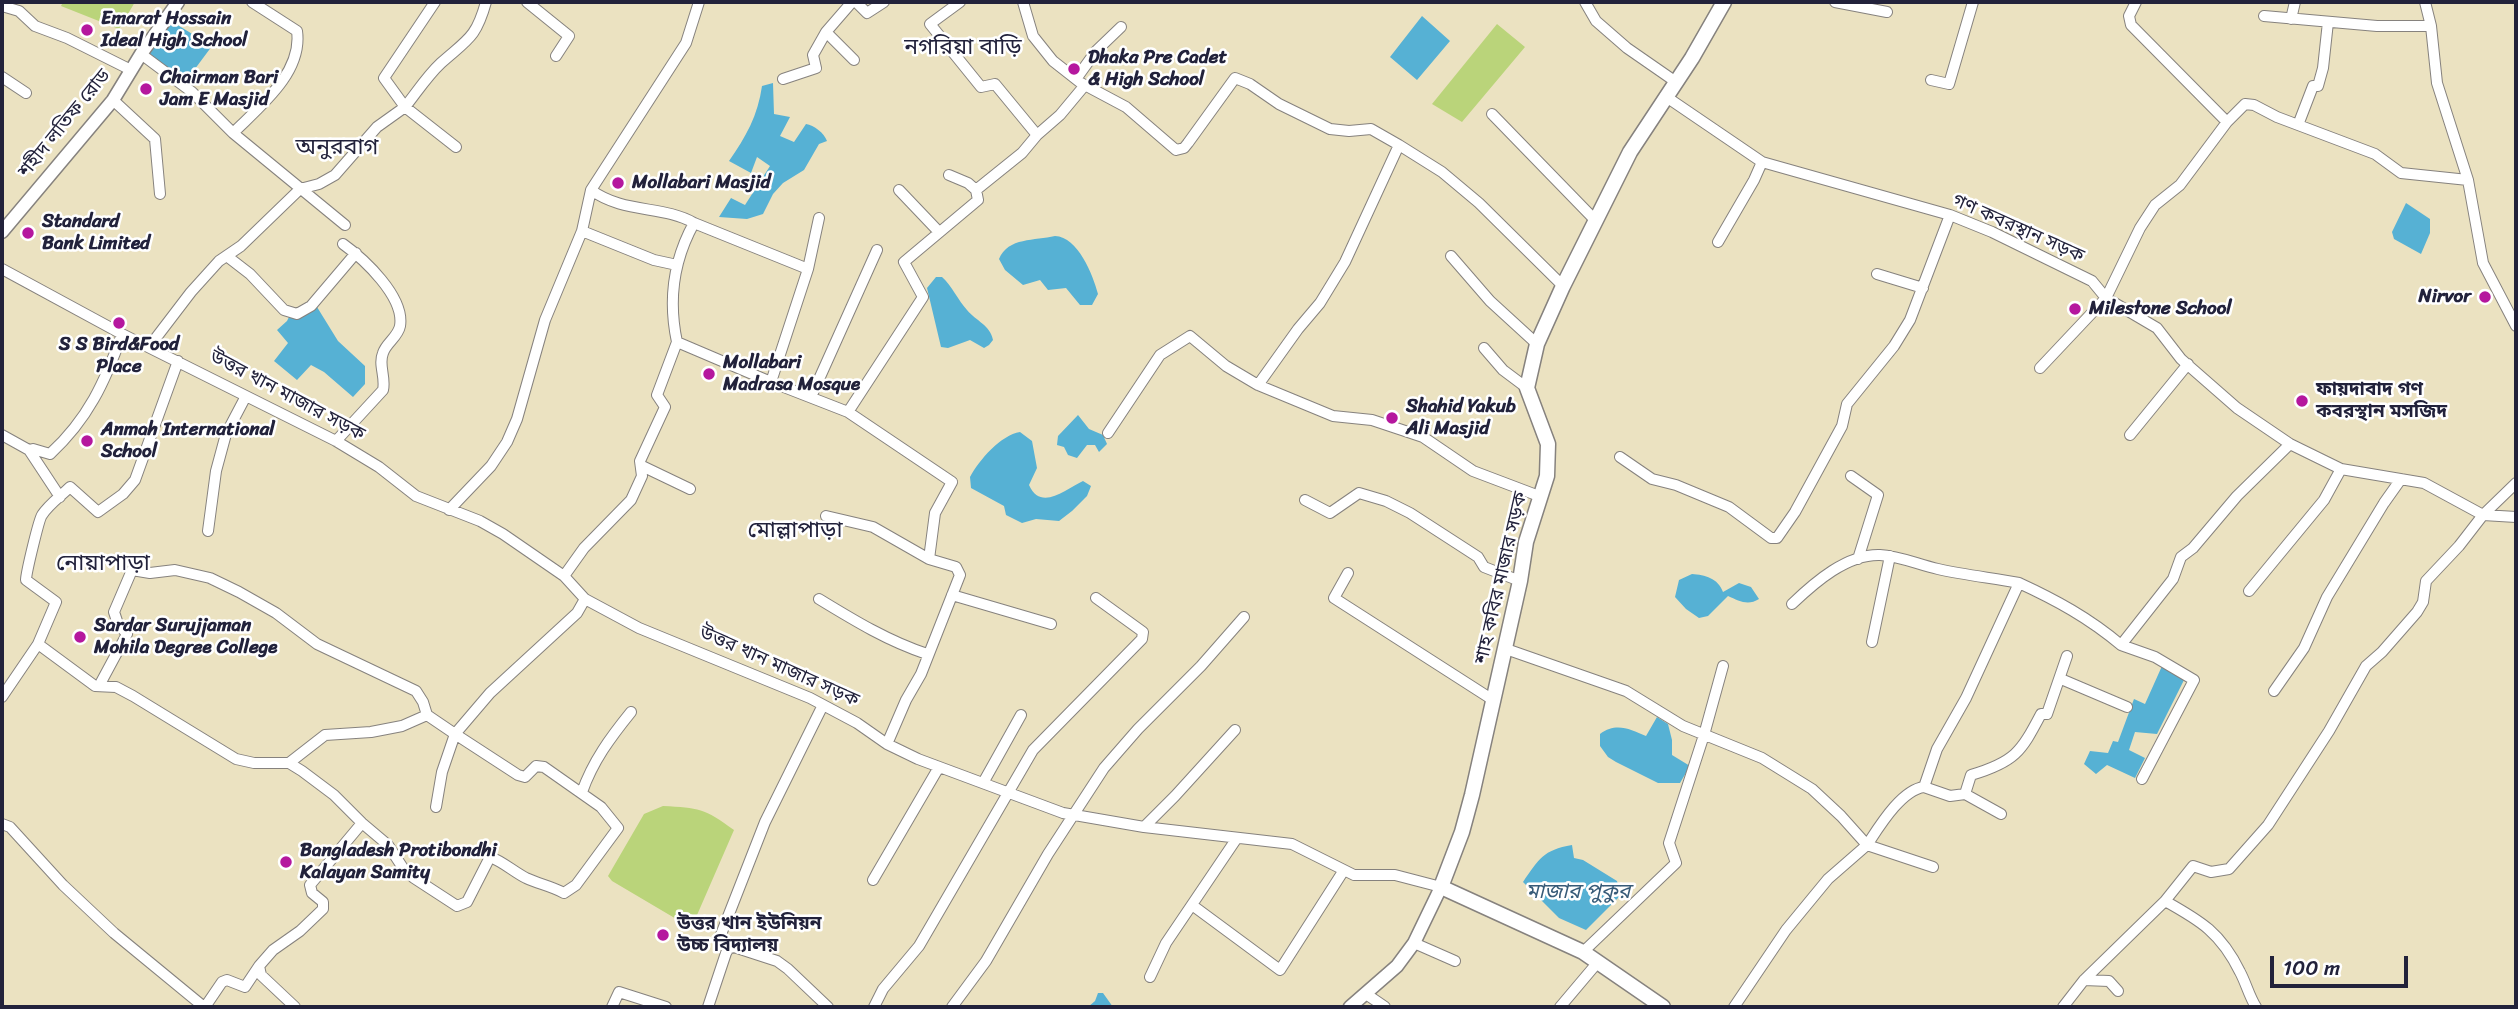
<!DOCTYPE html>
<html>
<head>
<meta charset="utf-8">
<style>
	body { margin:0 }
	#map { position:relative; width:2518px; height:1009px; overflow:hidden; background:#ebe2c1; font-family:Sriracha,sans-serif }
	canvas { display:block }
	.frame { position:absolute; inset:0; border:4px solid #22223b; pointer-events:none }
	.scale { position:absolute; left:2270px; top:956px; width:138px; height:32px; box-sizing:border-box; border:4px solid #22223b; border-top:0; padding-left:9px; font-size:21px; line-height:24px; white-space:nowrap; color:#22223b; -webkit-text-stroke:5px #fff; paint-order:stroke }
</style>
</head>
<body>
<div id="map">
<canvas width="2518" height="1009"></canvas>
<div class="frame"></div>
<div class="scale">100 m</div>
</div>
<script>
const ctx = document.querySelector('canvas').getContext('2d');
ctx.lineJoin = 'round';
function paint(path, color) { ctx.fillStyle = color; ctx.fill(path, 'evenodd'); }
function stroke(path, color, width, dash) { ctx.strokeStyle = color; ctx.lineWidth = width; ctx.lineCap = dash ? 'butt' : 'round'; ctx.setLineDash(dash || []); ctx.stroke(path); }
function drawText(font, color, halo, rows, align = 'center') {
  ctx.font = font + ' Sriracha,"Noto Sans Bengali",sans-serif'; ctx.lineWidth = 5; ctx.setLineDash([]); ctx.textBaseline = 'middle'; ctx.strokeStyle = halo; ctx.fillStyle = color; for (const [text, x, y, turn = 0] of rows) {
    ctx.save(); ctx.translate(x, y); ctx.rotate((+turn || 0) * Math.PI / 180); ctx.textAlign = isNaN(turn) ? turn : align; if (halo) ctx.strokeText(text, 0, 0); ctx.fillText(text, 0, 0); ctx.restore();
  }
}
paint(new Path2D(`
	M 63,2 L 135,2 L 119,29 L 61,6 Z
	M 1497,24 L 1525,47 L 1462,122 L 1432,104 Z
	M 663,806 C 699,808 704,808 734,830 L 694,922 L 678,920 L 612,881 L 608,876 L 644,814 Z`), '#bad47a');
paint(new Path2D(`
	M 1422,16 L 1450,41 L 1417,80 L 1390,57 Z
	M 171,21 L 212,46 L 186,81 L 147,54 Z
	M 773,83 L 774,114 L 790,117 L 780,136 L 794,142 L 806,124 C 814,125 824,133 827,141 L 819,144 L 804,170 L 783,183 L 773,194 L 763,214 L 747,219 L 719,217 L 731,198 L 745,205 L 770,166 L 757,157 L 751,173 L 729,161 C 746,137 758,115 762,86 Z
	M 2406,203 L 2430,219 L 2430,233 L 2421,254 L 2394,239 L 2392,232 Z
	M 1055,236 C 1078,237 1093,275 1098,294 L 1092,305 L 1080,305 L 1066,288 L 1048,290 L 1040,280 L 1023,285 L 1005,270 L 999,259 C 1008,237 1035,241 1055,236 Z
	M 936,277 L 942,277 C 952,286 958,300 967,310 C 976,321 990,325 993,340 L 989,345 L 984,348 L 970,340 L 948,348 L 941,347 L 927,288 Z
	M 317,307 L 338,341 L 365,366 L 365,384 L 353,397 L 324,372 L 311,365 L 297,380 L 274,361 L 288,343 L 277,330 L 287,321 L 291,313 L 308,311 Z
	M 1078,415 L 1089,429 L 1103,435 L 1107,444 L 1099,452 L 1095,445 L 1087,445 L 1077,458 L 1068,455 L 1064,447 L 1057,445 L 1058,436 Z
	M 1020,432 L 1032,441 L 1037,468 L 1029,485 C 1041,512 1066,489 1083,481 L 1091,486 L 1087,496 L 1072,511 L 1059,521 L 1036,519 L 1022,523 L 1006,515 L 1004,506 L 971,488 L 970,477 C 979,460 1001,435 1020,432 Z
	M 1692,574 C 1705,575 1718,578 1723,592 L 1739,583 L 1751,587 L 1759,599 C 1748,606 1739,601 1728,596 L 1708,616 L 1699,618 L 1686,609 L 1675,597 L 1679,580 Z
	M 2162,666 L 2184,680 L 2157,734 L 2135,732 L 2129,750 L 2145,758 L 2135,778 L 2107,765 L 2096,774 L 2084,764 L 2090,751 L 2108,753 L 2113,741 L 2118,742 L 2134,699 L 2145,704 Z
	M 1657,717 L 1668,724 L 1672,740 L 1672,755 L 1690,766 L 1680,783 L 1658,783 L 1616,762 L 1608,757 L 1600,746 L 1600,734 C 1616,722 1630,729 1646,736 Z
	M 1572,845 L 1574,858 L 1583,860 L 1617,881 L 1621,895 L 1586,930 L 1559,918 L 1523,882 C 1539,859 1543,850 1572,845 Z
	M 1098,993 L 1103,993 L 1113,1007 L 1088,1007 L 1095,1001 Z`), '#56b1d4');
const minor = new Path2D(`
	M 527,2 L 569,36 L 556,56
	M 856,2 L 867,13 L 884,2
	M 960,2 L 930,24 L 981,87 L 995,84 L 1037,135
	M 1023,2 L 1033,36 L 1053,61 L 1081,83 L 1126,107 L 1176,150 L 1184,148 L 1188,143 L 1235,78 L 1250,84 L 1279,104 L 1330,129 L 1349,131 L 1371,129 L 1399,145 L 1345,262 L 1320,303 L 1298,329 L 1258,385
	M 1585,2 L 1596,21 L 1627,48 L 1676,82
	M 1835,2 L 1887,12
	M 2136,2 L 2129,16 L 2131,25 L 2227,122
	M 2425,2 L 2431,26 L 2437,83 L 2468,180 L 2483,263 L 2516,326
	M 2,6 L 19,11 L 35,26 L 67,38 L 131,70
	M 2264,16 L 2377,26 L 2431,26
	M 2291,19 L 2295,2
	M 826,32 L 854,60
	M 141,54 L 192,92 L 233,133 C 259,107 303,73 297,31 L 252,2
	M 2,77 L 26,93
	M 783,79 L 816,68 L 813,55 L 826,32 L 852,2
	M 1076,79 L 1096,51 L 1121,27
	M 1931,80 L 1949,84 L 1973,2
	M 1665,96 L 1762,162 L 1950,215 L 1992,232 L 2092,281 L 2106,298 L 2157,328 L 2181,359 L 2237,408 L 2290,444 L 2341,469 L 2424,483 L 2483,515 L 2516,517
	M 113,100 L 155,139 L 160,194
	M 1492,114 L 1595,220
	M 2298,125 L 2313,86 L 2318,86 L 2323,68 L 2328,22
	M 233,133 L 345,225
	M 1399,145 L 1442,172 L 1479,203 L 1563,286
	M 456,147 L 405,107 C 417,92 427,76 441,63 C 468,39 476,38 486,2
	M 949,175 L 968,183 L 976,190
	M 591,190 C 624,214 663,205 694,223 C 673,261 668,300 677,342
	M 899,190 L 939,232
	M 694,223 L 808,269 L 771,382
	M 582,231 L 654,260 L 677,265
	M 1718,242 L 1754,180 L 1762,162
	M 1451,256 L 1490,301 L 1537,344
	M 228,257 L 250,274 L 284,310 L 297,314 L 311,306 L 356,253
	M 2,269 L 122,334 L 336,441 L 379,467 L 416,496 L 480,521 L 503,534 L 564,576 L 585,599 L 639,628 L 810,698 L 857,723 L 887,744 L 918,759 L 1063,813 L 1144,827 L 1292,844 L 1354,875 L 1395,875 L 1441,887
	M 808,269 L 819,218
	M 1877,274 L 1923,288
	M 149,347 L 191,292 L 219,261 L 241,246 L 300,189 L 319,184 L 335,175 L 377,127 L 405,107 L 384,78 L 435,2
	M 1484,348 L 1503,370 L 1527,388
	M 178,361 L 135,480 L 123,494 L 98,512 L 70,487 C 61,496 49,504 42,515 C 39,519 26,573 26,580 L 56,602 L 38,644 L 95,686 L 116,687 L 133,696 L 236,759 L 254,763 L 289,763 L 302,771 L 334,795 L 362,823 L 388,845 L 403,868 L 414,878 L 457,906 L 467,902 L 490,857 C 502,861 514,872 526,878 C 539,884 551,886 564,893 L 576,885 L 618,828 L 601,807 L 544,767 L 536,766 L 525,777 L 518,775 L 455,734 L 490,693 L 577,613 L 585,599
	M 2040,368 L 2106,298 L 2140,228 L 2155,205 L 2180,185 L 2227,122 L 2245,104 L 2254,105 L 2277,117 L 2375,154 L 2401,173 L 2468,180
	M 811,397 L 877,250
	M 848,412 L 923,297 L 904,262 L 978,200 L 976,190 L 1022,153 L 1037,135 L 1060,115 L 1085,85
	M 1108,433 L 1160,355 L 1190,336 L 1226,366 L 1258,385 L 1333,416 L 1372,420 L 1423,437 L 1473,471 L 1539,496
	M 2,435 L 29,450 L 60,497
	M 2130,435 L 2188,364
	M 336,441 L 383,390 C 386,377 378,365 383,353 C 386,343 398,337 400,326 C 405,297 364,259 343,244
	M 29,450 L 33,449 L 50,454 C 88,419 105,382 122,334
	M 1620,457 L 1652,479 L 1676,485 L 1729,507 L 1771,538 L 1777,538 L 1795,512 L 1842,426 L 1847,404 L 1894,346 L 1910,320 L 1950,215
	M 642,466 L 690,489
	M 1851,476 L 1878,495 L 1858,559
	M 1305,500 L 1330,513 L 1359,493 L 1386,501 L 1410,513 L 1478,557 L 1484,567 L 1520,581
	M 449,510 L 491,466 L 507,442 L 517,419 L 545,320 L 582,231 L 591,190 L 686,43 L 699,2
	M 826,516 L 873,527 L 929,559
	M 208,531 L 216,471 L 226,434 L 246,396
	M 1348,573 L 1334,598 L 1493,700
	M 564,576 L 584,548 L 631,500 L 642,476 L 640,461 L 665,407 L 657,395 L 677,342 L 771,382 L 848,412 L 952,482 L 935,513 L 929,559 L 956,567 L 960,575 L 921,674 L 906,700 L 887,744
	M 2019,583 C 2056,600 2089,618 2121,645 L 2173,579 L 2181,557 L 2193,548 L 2237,496 L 2290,444
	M 2249,591 L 2324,500 L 2341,469
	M 952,595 L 1051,624
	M 819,599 C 855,621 888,641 927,654
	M 1792,604 C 1815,582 1847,554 1880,555 C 1900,556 1919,565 1938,569 C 1965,575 1992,578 2019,583 L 1966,698 L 1937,749 L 1924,787 C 1901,790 1879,827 1867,845 L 1933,867
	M 1872,642 L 1890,556
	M 2121,645 L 2155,657 L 2194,680 L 2142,779
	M 1506,649 L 1626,691 L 1683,726 L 1762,758 L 1812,789 L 1841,816 L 1867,845 L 1828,879 L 1786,930 L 1734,1007
	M 2061,679 L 2127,707
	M 99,686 L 127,634 L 118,624 L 114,612 L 132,570 L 150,573 L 175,570 L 210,578 L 239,592 L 276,613 L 317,644 L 416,691 L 423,702 L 427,715
	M 2274,691 L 2304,648 L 2327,597 L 2384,503 L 2401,479
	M 2,697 L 38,644
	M 289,763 L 325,735 L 371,732 L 402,726 L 427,715 L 455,734 L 442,772 L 436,807
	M 983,783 L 1021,715
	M 1924,787 L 1950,796 L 1965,794 L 2001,814
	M 582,792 C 593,761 610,738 631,712
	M 1965,794 L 1971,775 C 2015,762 2021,752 2041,714 L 2047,714 L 2067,656
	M 2,824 L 10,827 L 63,885 L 114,933 L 204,1007
	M 1144,827 L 1175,796 L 1235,730
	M 873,880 L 939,767
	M 2165,901 C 2201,921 2221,933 2240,972 C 2246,983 2249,996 2256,1007
	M 1192,905 L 1280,970 L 1344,870
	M 1414,943 L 1455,961
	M 729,948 L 720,937 L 765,822 L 823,705
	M 1583,952 L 1676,863 L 1669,843 L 1704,735 L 1723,666
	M 1150,977 L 1166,943 L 1237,838
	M 2084,980 L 2109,981 L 2118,991
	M 1366,994 L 1385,1007
	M 205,1007 L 222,982 L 227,980 L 245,987 L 259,966
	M 295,1007 L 261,975 L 259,966 L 273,950 L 300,931 L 323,909 L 323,902 L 312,893 L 310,885 L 362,823
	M 612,1007 L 619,992 L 666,1007
	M 708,1007 L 726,953 L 729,948 L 734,947 L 777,961 L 788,969 L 828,1007
	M 874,1007 L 883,989 L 919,946 L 1033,750 L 1142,639 L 1143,632 L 1096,598
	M 952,1007 L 986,961 L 1048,854 L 1104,768 L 1138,729 L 1201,666 L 1244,617
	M 1560,1007 L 1598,962
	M 2063,1007 L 2084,980 L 2165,901 L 2193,866 L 2211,872 L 2229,869 L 2268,825 L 2329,731 L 2366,666 L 2382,652 L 2417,612 L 2423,602 L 2426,581 L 2459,546 L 2483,515 L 2516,483`);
const tertiary = new Path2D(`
	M 2,232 L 113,100 L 141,54 L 178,2
	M 1350,1007 L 1397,966 L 1414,943 L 1441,887`);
const secondary = new Path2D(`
	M 1663,1007 L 1583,952 L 1441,887 L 1462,832 L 1472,795 L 1520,581 L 1526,542 L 1547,476 L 1548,444 L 1527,388 L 1537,344 L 1563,286 L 1630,152 L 1692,58 L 1724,2`);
stroke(minor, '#86827e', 12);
stroke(tertiary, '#86827e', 15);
stroke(secondary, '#86827e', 17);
stroke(minor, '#fff', 10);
stroke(tertiary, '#fff', 12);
stroke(secondary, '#fff', 14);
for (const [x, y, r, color] of [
	[87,30,7,"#b5179e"],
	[1074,69,7,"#b5179e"],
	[146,89,7,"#b5179e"],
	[618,183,7,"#b5179e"],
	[28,233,7,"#b5179e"],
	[2485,297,7,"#b5179e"],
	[2075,309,7,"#b5179e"],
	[119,323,7,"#b5179e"],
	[709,374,7,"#b5179e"],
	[2302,401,7,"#b5179e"],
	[1392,418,7,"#b5179e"],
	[87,441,7,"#b5179e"],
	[80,637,7,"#b5179e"],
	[286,862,7,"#b5179e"],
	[663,935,7,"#b5179e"]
]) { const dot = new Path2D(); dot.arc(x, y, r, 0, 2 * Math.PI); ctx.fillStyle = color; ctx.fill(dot); stroke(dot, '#fff', 2.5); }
drawText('bold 19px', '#22223b', '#fff', [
	["Emarat Hossain",101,19],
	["Ideal High School",101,41],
	["Dhaka Pre Cadet",1088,58],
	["& High School",1088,80],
	["Chairman Bari",160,78],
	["Jam E Masjid",160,100],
	["Mollabari Masjid",632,183],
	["Standard",42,222],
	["Bank Limited",42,244],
	["Nirvor",2471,297,"right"],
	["Milestone School",2089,309],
	["S S Bird&Food",119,345,"center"],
	["Place",119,367,"center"],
	["Mollabari",723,363],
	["Madrasa Mosque",723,385],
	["ফায়দাবাদ গণ",2316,390],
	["কবরস্থান মসজিদ",2316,412],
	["Shahid Yakub",1406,407],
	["Ali Masjid",1406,429],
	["Anmah International",101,430],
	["School",101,452],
	["Sardar Surujjaman",94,626],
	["Mohila Degree College",94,648],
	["Bangladesh Protibondhi",300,851],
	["Kalayan Samity",300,873],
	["উত্তর খান ইউনিয়ন",677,924],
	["উচ্চ বিদ্যালয়",677,946]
], 'left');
drawText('19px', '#22223b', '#fff', [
	["শহীদ লতিফ রোড",65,124,-51],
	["গণ কবরস্থান সড়ক",2018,229,24],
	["উত্তর খান মাজার সড়ক",287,396,28],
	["শাহ কবির মাজার সড়ক",1502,578,-77],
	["উত্তর খান মাজার সড়ক",779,667,24]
]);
drawText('italic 21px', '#375b78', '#fff', [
	["মাজার পুকুর",1578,893]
]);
drawText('23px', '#22223b', '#fff', [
	["নগরিয়া বাড়ি",963,48],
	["অনুরবাগ",337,148],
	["মোল্লাপাড়া",795,531],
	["নোয়াপাড়া",103,564]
]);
</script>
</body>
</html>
